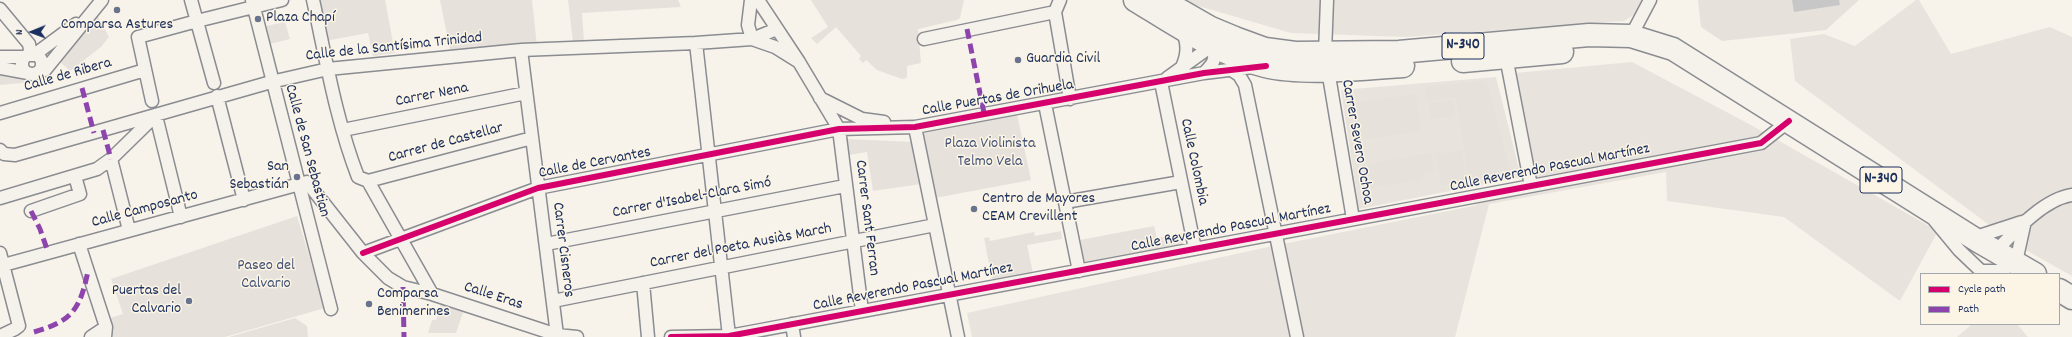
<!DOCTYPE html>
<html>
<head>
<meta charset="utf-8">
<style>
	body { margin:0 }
	#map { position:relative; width:2072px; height:337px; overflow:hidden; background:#f7f3ea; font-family:Dekko,sans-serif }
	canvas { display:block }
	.legend { position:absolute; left:1920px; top:273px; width:140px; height:52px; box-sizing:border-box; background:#fcf5e5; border:1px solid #a2a6af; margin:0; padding:5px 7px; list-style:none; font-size:12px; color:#1b2f5e }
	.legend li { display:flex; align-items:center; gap:8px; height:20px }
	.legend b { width:20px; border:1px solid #a2a6af }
	.north { position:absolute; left:12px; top:12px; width:40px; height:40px; -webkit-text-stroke:3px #fcf5e5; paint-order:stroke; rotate:269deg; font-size:11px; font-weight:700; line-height:16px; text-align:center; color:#1b2f5e }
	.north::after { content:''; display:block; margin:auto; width:14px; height:18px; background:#1b2f5e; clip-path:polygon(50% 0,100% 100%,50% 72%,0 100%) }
</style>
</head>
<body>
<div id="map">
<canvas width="2072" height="337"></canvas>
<ul class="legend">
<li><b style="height:5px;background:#d6006c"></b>Cycle path</li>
<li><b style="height:5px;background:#8e44ad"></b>Path</li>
</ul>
<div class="north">N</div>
</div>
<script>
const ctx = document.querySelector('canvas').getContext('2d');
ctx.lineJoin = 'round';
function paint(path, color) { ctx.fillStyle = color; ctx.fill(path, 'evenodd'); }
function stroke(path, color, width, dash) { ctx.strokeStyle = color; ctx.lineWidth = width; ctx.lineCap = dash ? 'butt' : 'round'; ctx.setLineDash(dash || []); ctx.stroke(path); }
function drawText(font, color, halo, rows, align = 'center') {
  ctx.font = font + ' Dekko,sans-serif'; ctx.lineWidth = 3; ctx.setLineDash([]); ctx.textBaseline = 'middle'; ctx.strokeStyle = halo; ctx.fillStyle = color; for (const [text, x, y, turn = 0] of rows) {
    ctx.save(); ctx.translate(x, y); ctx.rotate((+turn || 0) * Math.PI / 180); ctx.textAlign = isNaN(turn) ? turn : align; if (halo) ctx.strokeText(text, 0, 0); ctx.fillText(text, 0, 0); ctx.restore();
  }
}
paint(new Path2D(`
	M 1187,0 L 1657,0 L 1624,21 L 1406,37 L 1291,33 L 1195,5 Z
	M 1916,0 L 1919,0 L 1951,54 L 2050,27 L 2072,37 L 2072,276 L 2015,244 L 1795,81 L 1790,39 L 1824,34 L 1855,46 Z
	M 1632,62 L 1751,125 L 1938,231 L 1900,301 L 1784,217 L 1667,201 L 1666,172 L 1489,204 L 1455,337 L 972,337 L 967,313 L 1268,247 L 1473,206 L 1537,178 L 1515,73 Z
	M 1496,77 L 1521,177 L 1359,209 L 1341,90 Z
	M 1972,324 L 2017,324 L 2028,337 L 1957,337 Z`), '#e8e4dd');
paint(new Path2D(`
	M 315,0 L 385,0 L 395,53 L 373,56 L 368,33 L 325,41 Z
	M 440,0 L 532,0 L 537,46 L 450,50 Z
	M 568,0 L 678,0 L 681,7 L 582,13 L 584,42 L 573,42 Z
	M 811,0 L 964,0 L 960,18 L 957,20 L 918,29 L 921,63 L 907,66 L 907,78 L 902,79 L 877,70 L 866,60 L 863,63 L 859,59 L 861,56 L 836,27 L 817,44 L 811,38 L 828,27 Z
	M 1698,0 L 1859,0 L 1826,30 L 1722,41 L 1701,27 Z
	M 96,13 L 109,37 L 101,47 L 70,71 L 59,61 Z
	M 285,22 L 290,39 L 266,45 L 261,27 Z
	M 0,74 L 31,82 L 0,85 Z
	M 1486,81 L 1511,172 L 1469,181 L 1456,97 L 1426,100 L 1426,86 Z
	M 1416,94 L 1421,131 L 1357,141 L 1352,103 Z
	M 1453,100 L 1455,116 L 1430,119 L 1429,103 Z
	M 1017,114 L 1031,180 L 935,198 L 921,134 Z
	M 848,139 L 913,142 L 921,184 L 873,191 L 867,152 L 849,155 Z
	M 1462,150 L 1467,182 L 1441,186 L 1436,154 Z
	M 1431,153 L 1434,171 L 1422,173 L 1423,179 L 1371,188 L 1367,164 Z
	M 297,216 L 325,308 L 225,337 L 113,337 L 107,319 L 123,314 L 111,279 Z
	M 1154,226 L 1157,238 L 1182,233 L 1184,245 L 1085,263 L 1080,240 Z
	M 1061,231 L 1062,239 L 1027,245 L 1034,278 L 993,285 L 984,238 L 989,237 L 990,241 L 1034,232 L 1035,236 Z
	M 441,303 L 464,310 L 456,333 L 428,333 L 432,320 L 436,320 Z
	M 295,318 L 307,326 L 308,337 L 229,337 Z`), '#e6e2db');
paint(new Path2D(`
	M 1792,0 L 1839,0 L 1840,5 L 1794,12 Z`), '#c7c7c7');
const street = new Path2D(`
	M 191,0 L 214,83
	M 252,0 L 331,309
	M 313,0 C 326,59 336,120 358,177 L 368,181 L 432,294
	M 751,0 L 748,25 L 752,39 L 777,29
	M 758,0 L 799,62 L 839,129 L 862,311
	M 1060,0 L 1055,12 L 1070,99
	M 0,9 L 29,44 L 31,55
	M 1182,30 C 1188,43 1188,54 1182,67
	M 1631,36 L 1650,0
	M 924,39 L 1055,12
	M 696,43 L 729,336
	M 521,50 L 557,335
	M 1325,53 L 1327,0
	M22 64a10 10 0 1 1 20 0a10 10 0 1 1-20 0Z
	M 34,55 L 76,24
	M 0,57 L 25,57
	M 1508,67 L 1531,186
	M 0,68 L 28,73
	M 1230,69 L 1239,75 L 1245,85 L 1297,337
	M 1328,70 L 1353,219
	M 36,73 L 45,70 L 102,0
	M 1204,73 C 1217,60 1214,60 1214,43
	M 1167,78 L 1206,50 L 1217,47
	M 1161,82 L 1195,249
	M 217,96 L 244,200
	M 820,98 L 862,119 L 884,122
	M 152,101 L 138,37 L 197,21 L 282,0
	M 1045,104 L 1079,271
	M 0,113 L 145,70
	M 156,116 L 181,217
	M 915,127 L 958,337
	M 343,130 L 526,93
	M 0,150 L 4,154 L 15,155 L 271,82 L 328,69 L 521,50 L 696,43 L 752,39 L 775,47 L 799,62
	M 111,159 L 129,230
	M 368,181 L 532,138
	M 0,198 L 97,169 L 111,159 L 155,116
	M 1065,202 L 1181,182
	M 31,211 L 80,194 L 75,176
	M 1935,221 L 1959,250 L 1981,271 L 2001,271 L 2016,262 L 2025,221
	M 1973,238 L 2022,222
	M 79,244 L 106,327 L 105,337
	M 546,244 L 845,186
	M 1996,251 C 2015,231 2044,199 2072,195
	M 0,253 L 19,326 L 15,329 L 0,336
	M 363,253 L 538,188 L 839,129 L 915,127 L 1204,73 L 1253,67
	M 0,266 L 307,182 L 363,253 L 388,278 L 403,287 L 432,294 L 557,335 L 577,337
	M 643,283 L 648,337
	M 553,301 L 935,225
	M 792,324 L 794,337
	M 91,337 L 106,327
	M 671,337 L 729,336 L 1761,143 L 1789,121`);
const highway = new Path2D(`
	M 1135,0 C 1176,25 1218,54 1265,66 C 1301,75 1365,69 1403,66
	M 1162,0 L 1211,28 L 1235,38 L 1265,49 L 1295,53 L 1399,52 L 1589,35 L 1631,36 L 1673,49 L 1978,241 L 2035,274
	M 1463,61 L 1562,52
	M 2059,290 L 2072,298`);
stroke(street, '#8a8c91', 15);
stroke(highway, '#8a8c91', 25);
stroke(street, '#f5f2ec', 12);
stroke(highway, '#f5f2ec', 22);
stroke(new Path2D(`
	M 967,29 L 984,113
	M 82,88 L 94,133
	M 103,130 L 111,159
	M 31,211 L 40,229 L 48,252
	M 403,287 L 404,337
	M 34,332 C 72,321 80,310 88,271`), '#8e44ad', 5, [10, 5]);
stroke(new Path2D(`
	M 363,253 L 538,188 L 839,129 L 915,127 L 1204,73 L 1266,66
	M 671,337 L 729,336 L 1761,143 L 1789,121`), '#d6006c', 6);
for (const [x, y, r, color] of [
	[117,10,4,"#68748f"],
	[258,19,4,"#68748f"],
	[1018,60,4,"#68748f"],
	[297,177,4,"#68748f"],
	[974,209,4,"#68748f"],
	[189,301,4,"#68748f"],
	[369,304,4,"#68748f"]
]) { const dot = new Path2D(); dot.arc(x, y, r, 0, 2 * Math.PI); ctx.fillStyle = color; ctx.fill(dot); stroke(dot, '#fcf5e5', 1.5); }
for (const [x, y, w] of [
	[1463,46,42],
	[1881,180,42]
]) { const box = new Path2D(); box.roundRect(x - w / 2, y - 13, w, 26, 3); ctx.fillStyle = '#fcf5e5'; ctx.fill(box); stroke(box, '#1b2f5e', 1); }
drawText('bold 15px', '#1b2f5e', null, [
	["N-340",1463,46],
	["N-340",1881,180]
]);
drawText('16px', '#1b2f5e', '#fcf5e5', [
	["Plaza Chapí",266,19],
	["Comparsa Astures",117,26,"center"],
	["Guardia Civil",1026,60],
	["San",289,168,"right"],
	["Sebastián",289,186,"right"],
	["Centro de Mayores",982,200],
	["CEAM Crevillent",982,218],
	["Puertas del",181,292,"right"],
	["Calvario",181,310,"right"],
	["Comparsa",377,295],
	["Benimerines",377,313]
], 'left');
drawText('16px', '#1b2f5e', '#fcf5e5', [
	["Calle de la Santísima Trinidad",394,48,-6],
	["Calle de Ribera",68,76,-16],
	["Carrer Nena",432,96,-11],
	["Calle Puertas de Orihuela",998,99,-10],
	["Carrer Severo Ochoa",1356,142,80],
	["Carrer de Castellar",446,144,-15],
	["Calle de San Sebastian",306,151,75],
	["Calle Colombia",1193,162,78],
	["Calle de Cervantes",595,164,-11],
	["Calle Reverendo Pascual Martínez",1550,169,-11],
	["Carrer d'Isabel-Clara Simó",692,199,-11],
	["Calle Camposanto",145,210,-15],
	["Carrer Sant Ferran",866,218,83],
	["Calle Reverendo Pascual Martínez",1231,229,-11],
	["Carrer del Poeta Ausiàs March",741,247,-11],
	["Carrer Cisneros",562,250,83],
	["Calle Reverendo Pascual Martínez",913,288,-11],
	["Calle Eras",493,297,18]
]);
drawText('16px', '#425176', '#fcf5e5', [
	["Plaza Violinista",990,145],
	["Telmo Vela",990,163],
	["Paseo del",266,267],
	["Calvario",266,285]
]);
</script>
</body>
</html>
